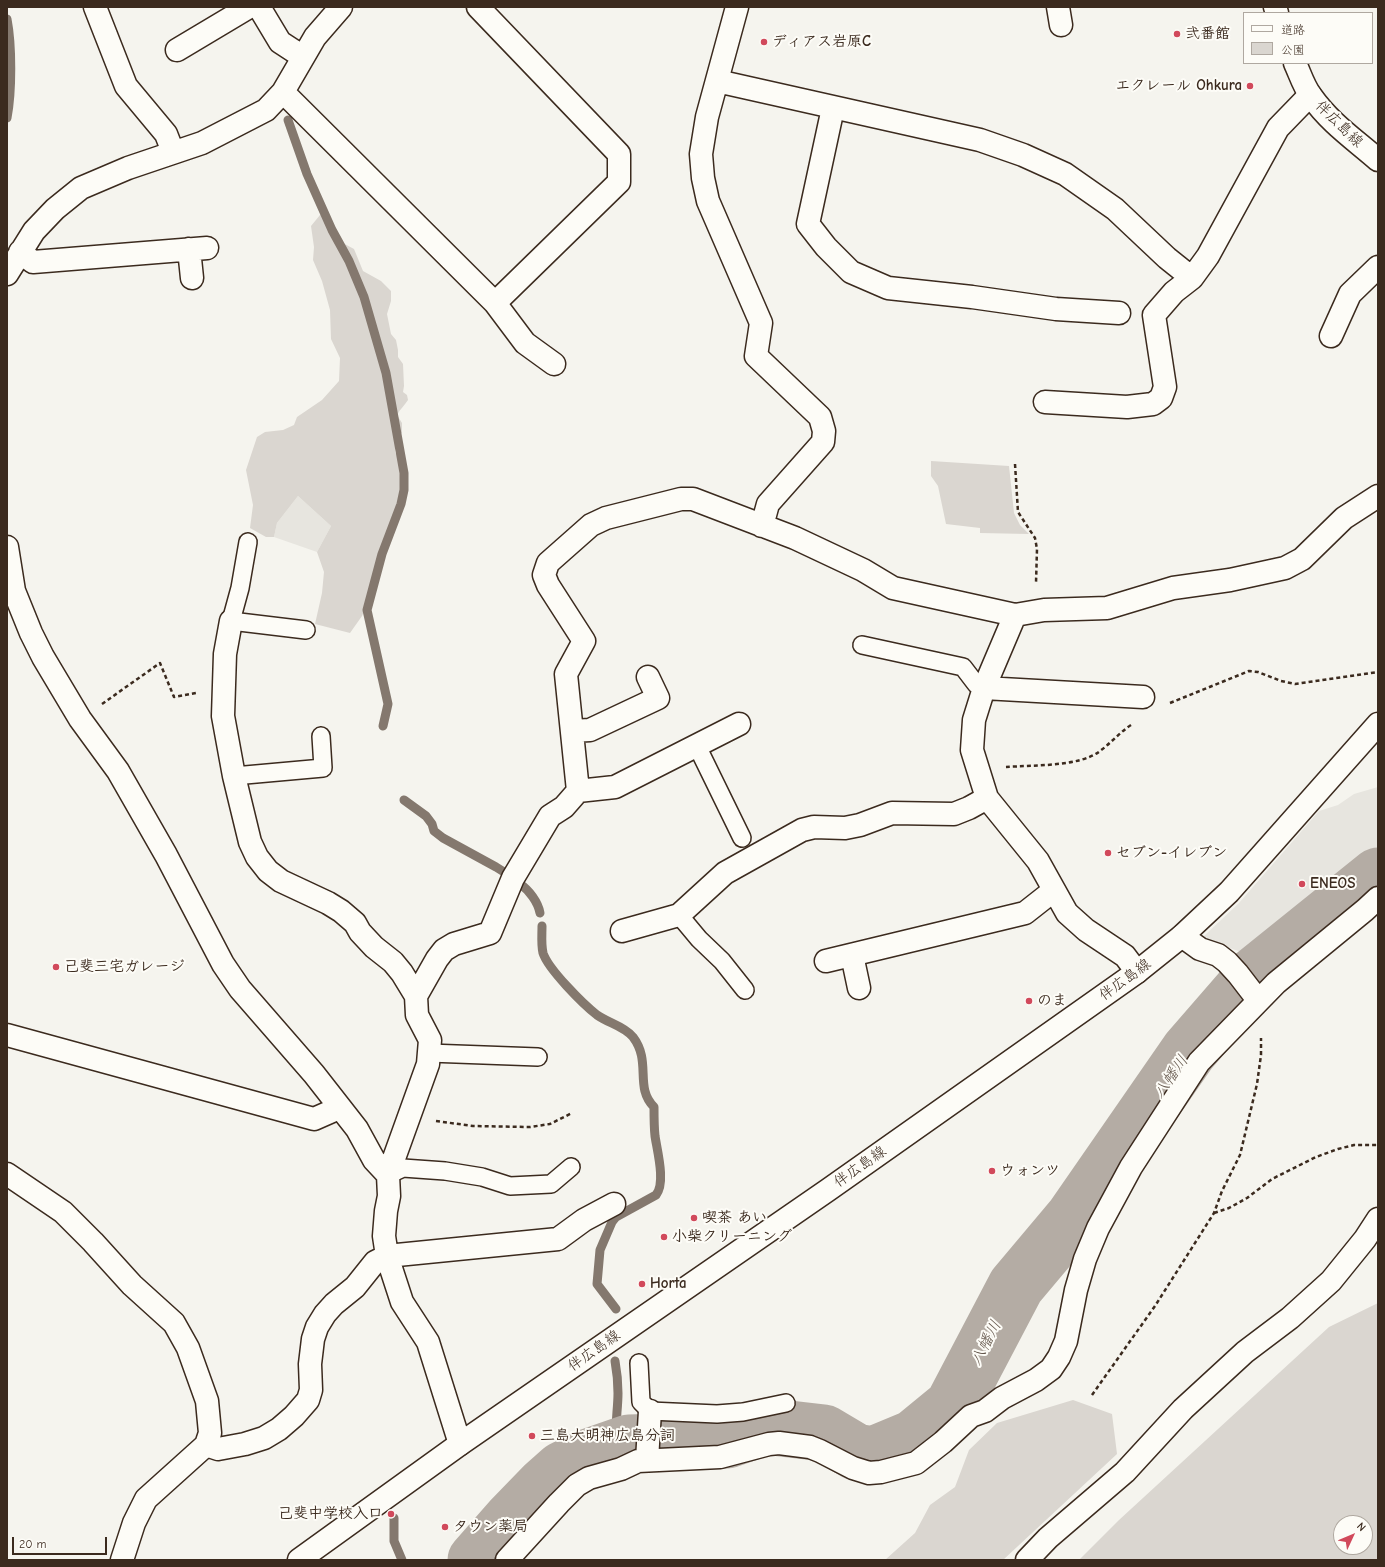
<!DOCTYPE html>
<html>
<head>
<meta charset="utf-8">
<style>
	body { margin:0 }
	#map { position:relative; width:1385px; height:1567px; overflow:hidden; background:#f5f4ee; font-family:"Comic Neue","Klee One",sans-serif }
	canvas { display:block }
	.frame { position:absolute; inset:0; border:8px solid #3b2a1e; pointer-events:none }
	.legend { position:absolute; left:1243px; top:12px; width:130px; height:52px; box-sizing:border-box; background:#fdfcf7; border:1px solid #afa8a0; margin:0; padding:5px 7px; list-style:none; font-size:12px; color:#3b2a1e }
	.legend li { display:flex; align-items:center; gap:8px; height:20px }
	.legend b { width:20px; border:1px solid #afa8a0 }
	.north { position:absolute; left:1333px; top:1515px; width:40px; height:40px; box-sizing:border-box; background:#fdfcf7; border:1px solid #afa8a0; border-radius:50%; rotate:46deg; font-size:11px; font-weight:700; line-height:16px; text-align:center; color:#3b2a1e }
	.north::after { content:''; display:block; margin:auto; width:14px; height:18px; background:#d1495b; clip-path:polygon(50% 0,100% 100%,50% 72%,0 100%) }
	.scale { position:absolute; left:12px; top:1537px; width:95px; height:18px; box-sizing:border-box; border:2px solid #3b2a1e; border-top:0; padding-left:5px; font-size:12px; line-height:14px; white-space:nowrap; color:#3b2a1e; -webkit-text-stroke:3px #fdfcf7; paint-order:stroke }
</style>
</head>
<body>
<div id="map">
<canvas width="1385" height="1567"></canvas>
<div class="frame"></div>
<ul class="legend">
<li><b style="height:5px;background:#fdfcf7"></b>道路</li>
<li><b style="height:11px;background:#dad6d0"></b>公園</li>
</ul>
<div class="north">N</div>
<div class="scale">20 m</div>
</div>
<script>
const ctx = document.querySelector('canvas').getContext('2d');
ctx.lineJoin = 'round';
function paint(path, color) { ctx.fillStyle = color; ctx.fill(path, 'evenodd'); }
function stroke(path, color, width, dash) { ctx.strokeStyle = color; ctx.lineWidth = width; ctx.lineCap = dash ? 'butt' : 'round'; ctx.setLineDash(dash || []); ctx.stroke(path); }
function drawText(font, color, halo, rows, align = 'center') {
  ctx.font = font + ' "Comic Neue","Klee One",sans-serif'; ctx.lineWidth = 4; ctx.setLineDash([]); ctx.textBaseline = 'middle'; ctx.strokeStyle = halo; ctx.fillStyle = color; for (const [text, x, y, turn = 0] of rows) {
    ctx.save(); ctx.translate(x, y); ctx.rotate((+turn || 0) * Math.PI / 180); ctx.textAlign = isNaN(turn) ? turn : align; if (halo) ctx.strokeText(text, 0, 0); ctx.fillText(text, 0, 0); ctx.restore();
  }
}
paint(new Path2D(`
	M 298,496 L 331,526 L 317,552 L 274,537 L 277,523 Z
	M 1378,787 L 1378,861 L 1374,865 L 1250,961 L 1241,952 L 1202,938 L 1239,903 L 1319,811 L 1338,805 L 1354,794 Z`), '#e7e5df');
paint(new Path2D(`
	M 327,211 L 341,242 L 354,249 L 363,271 L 381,281 L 391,291 L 391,301 L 387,314 L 391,334 L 396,340 L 398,350 L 398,357 L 403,364 L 404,386 L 403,392 L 407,395 L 408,400 C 405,405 400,409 397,415 L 402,423 L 402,433 L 395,438 L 395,452 L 400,461 L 401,489 L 397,504 L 382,544 L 365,609 L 362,616 L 350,633 L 315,624 L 322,593 L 324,572 L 317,552 L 331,526 L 298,496 L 277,523 L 274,537 L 266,537 L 250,528 L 253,505 L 246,470 L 257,437 L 265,432 L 283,430 L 294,425 L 297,417 L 322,400 L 339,381 L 340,358 L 331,339 L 330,310 L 322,281 L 313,260 L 314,247 L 311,226 L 320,215 Z
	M 931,461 L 1009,466 L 1014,513 L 1020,525 L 1029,534 L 980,533 L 980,528 L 946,524 L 938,486 L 931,476 Z
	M 1378,1303 L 1378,1560 L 1079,1560 L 1119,1520 L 1329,1327 ZM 1341,1523 L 1365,1523 L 1365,1547 L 1341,1547 Z
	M 1073,1400 L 1112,1414 L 1117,1454 L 1003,1560 L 885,1560 L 915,1533 L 930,1505 L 955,1487 L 969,1450 L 997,1423 Z`), '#dad6d0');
stroke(new Path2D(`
	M 7,19 C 12,45 12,92 7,118
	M 288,120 L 307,174 L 332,230 L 349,261 L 364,297 L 386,373 L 404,473 L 404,490 L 401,504 L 382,554 L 367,610 L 388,704 L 383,726
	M 404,800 L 426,816 L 432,824 L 434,831 L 443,838 L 496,867 L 504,872
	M 520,884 C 529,890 538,902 540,913
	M 542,926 C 542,935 541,944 543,953 C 548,969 583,1004 597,1015 C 608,1023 624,1026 633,1037 C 652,1062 634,1087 654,1107 C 654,1117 654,1127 655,1136 C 657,1150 666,1183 656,1195 L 616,1217 L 612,1222 L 600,1250 L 597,1284 L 616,1309
	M 615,1361 C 617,1372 618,1382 618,1393 C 618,1411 614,1428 617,1447
	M 394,1518 L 394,1541 L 402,1560`), '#84786e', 9);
stroke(new Path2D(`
	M 476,1560 L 512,1519 L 544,1486 L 562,1470 L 586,1458 L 629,1443 L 727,1440 L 759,1429 L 772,1427 L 824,1433 L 856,1452 L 873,1455 L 914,1438 L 953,1406 L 1016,1286 L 1074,1217 L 1189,1051 L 1255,975 L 1378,876`), '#b4aca4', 57);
const service = new Path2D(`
	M 248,542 L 240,588 L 231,621 L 306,630
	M 862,645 L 963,667 L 976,684 L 984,688
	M 697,746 L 742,838
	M 234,776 L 323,768 L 321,736
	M 679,915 L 699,939 L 722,961 L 745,990
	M 429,1053 L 538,1057
	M 388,1175 L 403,1168 L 445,1171 L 482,1177 L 510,1186 L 551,1184 L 571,1167
	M 639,1363 L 641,1402 L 650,1411 L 717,1414 L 743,1412 L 786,1403`);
const minor = new Path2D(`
	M 95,7 L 126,86 L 166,134 L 173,152
	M 259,7 L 280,42 L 303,57
	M 737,7 L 707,117 L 701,154 L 703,178 L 708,201 L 761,323 L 756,356 L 820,417 L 824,431 L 823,442 L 768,504 L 762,526
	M 1058,7 L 1061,25
	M 177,50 L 249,7
	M 717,81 L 980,140 L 1023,155 L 1065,174 L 1115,209 L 1167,258 L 1192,278 L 1208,256 L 1278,128 L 1310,95
	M 283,92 L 495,303 L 619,182 L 619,154 L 478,7
	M 833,108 L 808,224 L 826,247 L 851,272 L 888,288 L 972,297 L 1056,309 L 1119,313
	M 189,249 L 192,278
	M 20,252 L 33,262 L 207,248
	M 7,274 L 34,231 L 55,209 L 81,188 L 128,168 L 202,143 L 266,110 L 283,92 L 315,37 L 341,7
	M 495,303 L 525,343 L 554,364
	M 1331,336 L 1350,294 L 1378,267
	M 1045,402 L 1127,407 L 1153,404 L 1161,398 L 1165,387 L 1154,315 L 1174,292 L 1192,278
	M 7,547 L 14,591 L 31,633 L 43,657 L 80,719 L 118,771 L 166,855 L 223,964 L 240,989 L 314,1074 L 357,1129 L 374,1160 L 388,1175 L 389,1196 L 386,1211 L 384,1236 L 387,1256 L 402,1302 L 428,1342 L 460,1444
	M 1015,615 L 1044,610 L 1107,608 L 1173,588 L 1230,580 L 1285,568 L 1302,559 L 1344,518 L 1378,496
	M 231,621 L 225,654 L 223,716 L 234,776 L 250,842 L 257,857 L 268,871 L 281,881 L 328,903 L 341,911 L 355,923 L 360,932 L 374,947 L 393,962 L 402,973 L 416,996
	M 984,688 L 1143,697
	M 572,731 L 590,730 L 658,698 L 648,677
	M 578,791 L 615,787 L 739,724
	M 622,931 L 679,915 L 725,873 L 802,830 L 814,827 L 845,828 L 860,825 L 892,813 L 954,814 L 969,808 L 987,798
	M 1182,936 L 1200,949 L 1218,955 L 1227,962 L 1238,974 L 1258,1000
	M 852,955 L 859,988
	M 826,961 L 1025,913 L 1053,891
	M 7,1035 L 314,1119 L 339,1108
	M 7,1174 L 63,1212 L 93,1242 L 132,1285 L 174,1323 L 188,1348 L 207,1401 L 210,1433 L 206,1445 L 146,1499 L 134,1523 L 122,1560
	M 388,1175 L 428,1064 L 430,1040 L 417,1015 L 416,996 L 437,959 L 444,950 L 454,944 L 490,933 L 513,878 L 550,816 L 564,807 L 578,791 L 566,674 L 584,641 L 548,585 L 544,575 L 548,563 L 591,525 L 606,518 L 681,499 L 693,499 L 795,538 L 863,570 L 893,588 L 1015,615 L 984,688 L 974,720 L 972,750 L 987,798 L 1038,861 L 1067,913 L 1086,930 L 1125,956 L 1137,972
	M 206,1445 L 218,1449 L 245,1444 L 264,1438 L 279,1429 L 294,1416 L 308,1400 L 311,1390 L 310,1364 L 313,1339 L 317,1327 L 325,1314 L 334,1304 L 355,1287 L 375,1262 L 387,1256 L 558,1239 L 584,1220 L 614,1204
	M 647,1460 L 650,1411
	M 507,1560 L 559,1503 L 577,1485 L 589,1478 L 621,1469 L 638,1461 L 720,1457 L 769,1444 L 779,1443 L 810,1447 L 820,1451 L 853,1468 L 869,1473 L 881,1472 L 916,1463 L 943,1442 L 971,1416 L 985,1411 L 1002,1398 L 1036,1380 L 1051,1369 L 1059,1357 L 1066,1341 L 1076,1290 L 1085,1259 L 1098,1228 L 1131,1167 L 1199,1062 L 1276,983 L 1365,910 L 1378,898`);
const tertiary = new Path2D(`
	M 1027,1560 L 1048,1538 L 1125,1472 L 1183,1409 L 1245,1352 L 1290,1318 L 1331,1281 L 1365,1239 L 1378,1219`);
const secondary = new Path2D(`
	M 1275,7 L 1277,13
	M 1295,63 C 1300,74 1304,87 1311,96 C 1330,123 1354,139 1378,160
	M 299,1560 L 460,1444 L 828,1190 L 1137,972 L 1182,936 L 1229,892 L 1378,724`);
stroke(service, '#3b2a1e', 20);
stroke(minor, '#3b2a1e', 25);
stroke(tertiary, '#3b2a1e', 25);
stroke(secondary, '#3b2a1e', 25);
stroke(new Path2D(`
	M 1015,464 L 1018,512 L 1035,538 L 1037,549 L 1036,583
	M 1170,703 L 1249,671 L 1258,672 L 1281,681 L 1295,684 L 1378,672
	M 102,704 L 160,663 L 174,697 L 196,693
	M 1006,767 C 1032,765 1080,767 1100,751 C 1111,743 1119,733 1131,725
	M 436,1121 L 473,1126 L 530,1127 L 550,1124 L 572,1113
	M 1214,1213 L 1229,1208 L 1247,1198 L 1272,1179 L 1316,1157 L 1338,1149 L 1354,1145 L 1378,1145
	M 1092,1395 L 1155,1306 L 1214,1213 L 1222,1191 L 1240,1155 L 1257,1084 L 1261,1055 L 1261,1038`), '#3b2a1e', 2.5, [4, 3]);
stroke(service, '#fdfcf7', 17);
stroke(minor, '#fdfcf7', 22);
stroke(tertiary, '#fdfcf7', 22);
stroke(secondary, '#fdfcf7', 22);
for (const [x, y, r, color] of [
	[1177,34,4,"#d1495b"],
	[764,42,4,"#d1495b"],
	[1250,86,4,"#d1495b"],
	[1108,853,4,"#d1495b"],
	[1302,884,4,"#d1495b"],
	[56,967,4,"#d1495b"],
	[1029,1001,4,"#d1495b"],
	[992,1171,4,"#d1495b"],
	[694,1218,4,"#d1495b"],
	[664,1237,4,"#d1495b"],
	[642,1284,4,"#d1495b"],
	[532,1436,4,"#d1495b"],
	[391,1514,4,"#d1495b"],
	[445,1527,4,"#d1495b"]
]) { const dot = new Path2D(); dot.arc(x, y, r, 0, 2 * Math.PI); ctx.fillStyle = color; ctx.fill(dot); stroke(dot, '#fdfcf7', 1.5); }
drawText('bold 15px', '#3b2a1e', '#fdfcf7', [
	["弐番館",1185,34],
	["ディアス岩原C",772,42],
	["エクレール Ohkura",1242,86,"right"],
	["セブン-イレブン",1116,853],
	["ENEOS",1310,884],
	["己斐三宅ガレージ",64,967],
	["のま",1037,1001],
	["ウォンツ",1000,1171],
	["喫茶 あい",702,1218],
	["小柴クリーニング",672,1237],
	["Horta",650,1284],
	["三島大明神広島分詞",540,1436],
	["己斐中学校入口",383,1514,"right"],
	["タウン薬局",453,1527]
], 'left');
drawText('15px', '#3b2a1e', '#fdfcf7', [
	["伴広島線",1339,124,44],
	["伴広島線",1125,980,-36],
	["伴広島線",860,1167,-35],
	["伴広島線",594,1351,-35]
]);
drawText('italic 16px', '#65584d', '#fdfcf7', [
	["八幡川",1171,1077,-55],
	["八幡川",986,1343,-62]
]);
</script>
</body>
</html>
